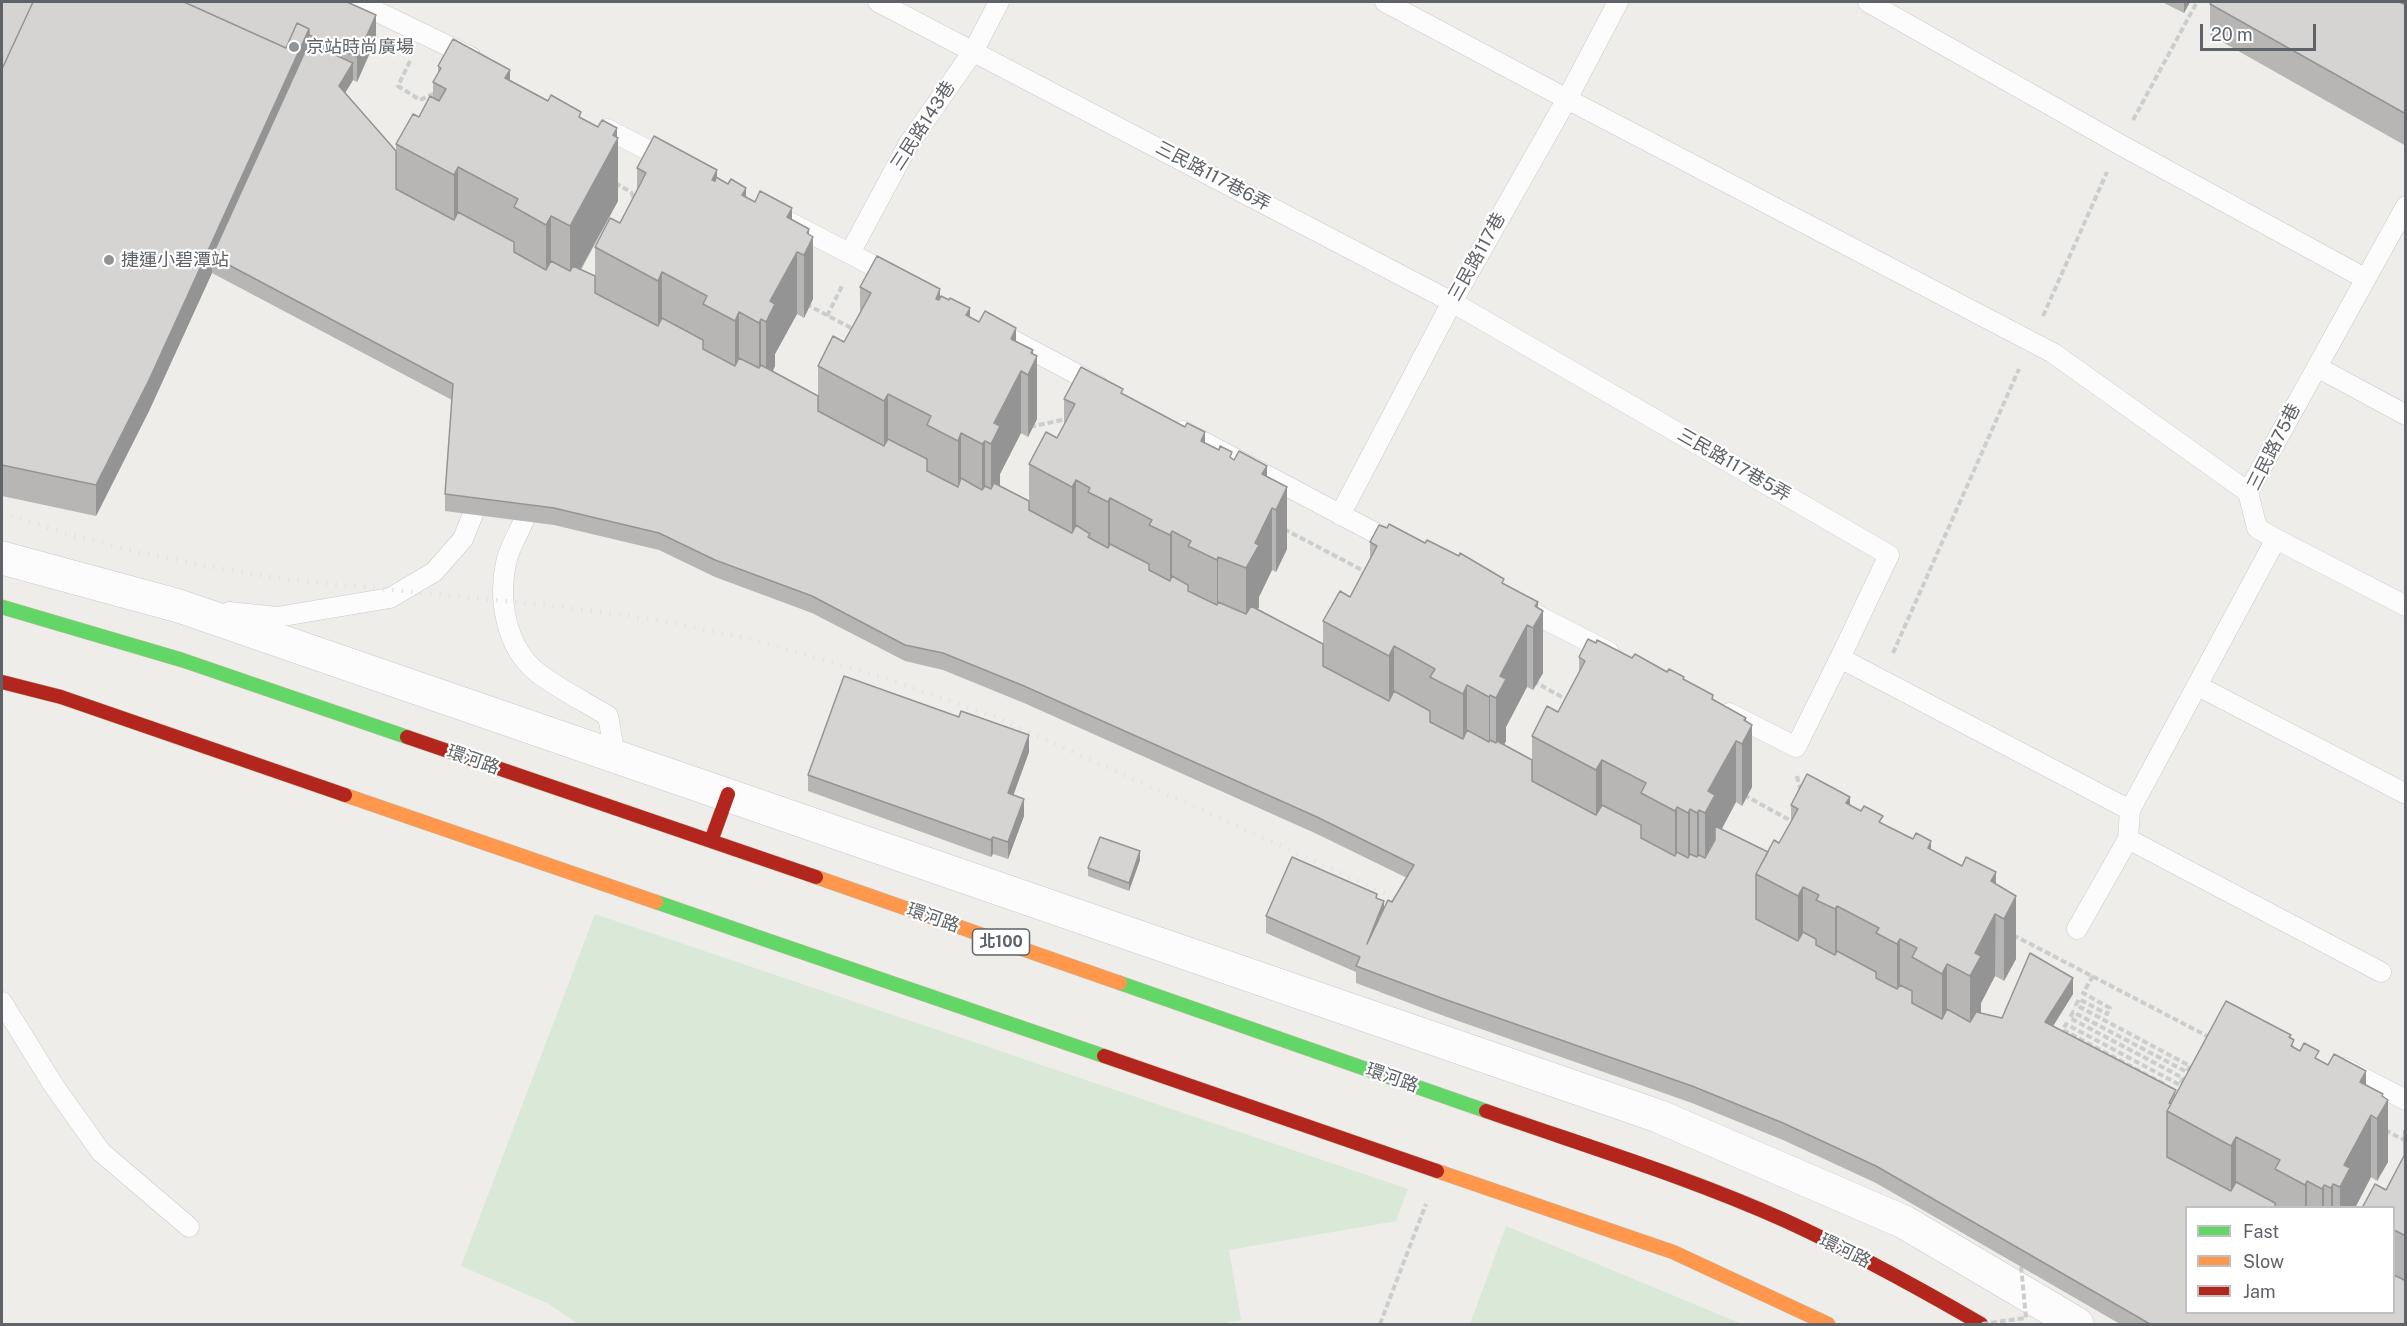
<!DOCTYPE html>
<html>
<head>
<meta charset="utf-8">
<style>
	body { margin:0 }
	#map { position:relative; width:2407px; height:1326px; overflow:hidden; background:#eeedea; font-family:"Public Sans",sans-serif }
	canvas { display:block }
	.frame { position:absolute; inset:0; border:3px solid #5f6267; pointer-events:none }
	.legend { position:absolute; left:2185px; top:1206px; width:210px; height:108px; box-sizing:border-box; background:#fff; border:2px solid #bfc0c2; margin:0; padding:8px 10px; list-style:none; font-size:18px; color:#5f6267 }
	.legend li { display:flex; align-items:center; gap:12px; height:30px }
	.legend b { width:30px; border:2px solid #bfc0c2 }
	.scale { position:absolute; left:2200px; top:24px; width:116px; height:27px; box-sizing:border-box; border:3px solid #5f6267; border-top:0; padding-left:8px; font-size:18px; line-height:21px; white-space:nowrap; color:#5f6267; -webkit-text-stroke:4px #fff; paint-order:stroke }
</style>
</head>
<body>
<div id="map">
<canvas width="2407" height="1326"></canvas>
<div class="frame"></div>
<ul class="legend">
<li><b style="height:8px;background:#63d668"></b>Fast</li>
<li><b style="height:8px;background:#ff974d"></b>Slow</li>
<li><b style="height:8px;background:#b3261e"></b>Jam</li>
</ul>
<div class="scale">20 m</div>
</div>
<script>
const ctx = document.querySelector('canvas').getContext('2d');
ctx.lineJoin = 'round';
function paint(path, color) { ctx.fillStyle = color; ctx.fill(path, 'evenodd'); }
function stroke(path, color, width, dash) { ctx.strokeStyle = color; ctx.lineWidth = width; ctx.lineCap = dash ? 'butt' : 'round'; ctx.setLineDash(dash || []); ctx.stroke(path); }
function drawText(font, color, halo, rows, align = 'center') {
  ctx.font = font + ' "Public Sans","Noto Sans TC",sans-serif'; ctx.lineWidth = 4.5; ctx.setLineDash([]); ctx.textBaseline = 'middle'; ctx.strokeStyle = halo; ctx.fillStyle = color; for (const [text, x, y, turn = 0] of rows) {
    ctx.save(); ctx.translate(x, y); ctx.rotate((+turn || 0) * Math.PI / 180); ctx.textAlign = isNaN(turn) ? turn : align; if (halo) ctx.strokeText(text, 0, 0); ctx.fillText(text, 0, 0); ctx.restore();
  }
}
paint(new Path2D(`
	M 595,914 L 1408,1189 L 1396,1221 L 1229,1250 L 1241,1320 L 1218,1324 L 578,1324 L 549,1304 L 461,1266 Z
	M 1506,1226 L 1742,1324 L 1470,1324 Z`), '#d9e8d7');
const lane = new Path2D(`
	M 357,2 L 471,57
	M 878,2 L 1452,302 L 1889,555 L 1840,658 L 2130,810
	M 1385,2 L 1567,99 L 2053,353 L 2248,492
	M 1868,2 L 2119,144 L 2366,279
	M 607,129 L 671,162
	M 785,220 L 895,277
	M 850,253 L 908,145 L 974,50 L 999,2
	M 1011,339 L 1099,386
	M 2317,367 L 2406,415
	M 1183,431 L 1398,545
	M 1340,515 L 1452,302 L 1567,99 L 1618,2
	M 524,520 C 518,534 509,548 506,563 C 498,600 506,648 538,673 C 559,689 585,702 608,716 L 615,755
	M 2276,539 L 2406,606
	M 1521,607 L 1609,652
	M 229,612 L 277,617 L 390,598 L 434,572 L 463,539 L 473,514
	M 2198,686 L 2406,794
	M 1729,713 L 1796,747 L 1840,658
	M 2128,839 L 2381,972
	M 2077,929 L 2128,839 L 2130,810 L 2276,539 L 2257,528 L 2248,492 L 2406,206
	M 2,1002 L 54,1086 L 101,1152 L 189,1227
	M 2344,1068 L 2406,1100`);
const street = new Path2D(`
	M 2,558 L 179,606 L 1658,1116 L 1904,1222 L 2077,1324`);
const fast = new Path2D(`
	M 2,607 L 182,660 L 407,737
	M 656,902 L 1104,1056
	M 1120,983 L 1486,1111`);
const slow = new Path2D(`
	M 345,795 L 656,902
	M 816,877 L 1120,983
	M 1437,1171 L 1673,1252 L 1828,1324`);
const jam = new Path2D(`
	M 2,682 L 61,697 L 345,795
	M 407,737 L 816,877
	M 711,841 L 728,794
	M 1104,1056 L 1437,1171
	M 1486,1111 C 1586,1146 1688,1177 1784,1220 C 1852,1251 1917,1287 1981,1324`);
stroke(lane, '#c9c9c9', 21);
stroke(street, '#c9c9c9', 34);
stroke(fast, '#c3b69a', 15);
stroke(slow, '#c3b69a', 15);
stroke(jam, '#c3b69a', 15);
stroke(new Path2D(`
	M 410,61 L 398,86 L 420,100 L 435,93
	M 2133,120 L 2197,2
	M 615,183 L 631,192 L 635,201
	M 806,304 L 855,330
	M 827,316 L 843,284
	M 2043,316 L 2107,172
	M 1030,425 L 1034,426 L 1067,419
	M 1284,529 L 1362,570 L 1365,576
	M 1893,653 L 2019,369
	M 1533,681 L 1569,701
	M 1797,776 L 1801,792
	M 1744,795 L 1793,822
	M 2013,935 L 2211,1038
	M 2093,976 L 2083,993 L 2110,1008 L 2107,1014 L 2079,999 L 2076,1005 L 2190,1066 L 2187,1072 L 2073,1012 L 2070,1018 L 2183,1078 L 2180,1085 L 2066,1024 L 2063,1030 L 2166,1085
	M 2385,1130 L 2406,1141
	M 1380,1324 L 1426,1204`), '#cacecd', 4, [6, 3]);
stroke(lane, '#fcfcfc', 20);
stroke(street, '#fcfcfc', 33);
stroke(fast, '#63d668', 14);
stroke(slow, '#ff974d', 14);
stroke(jam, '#b3261e', 14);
stroke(new Path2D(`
	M 2,512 L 70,535 L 139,552 L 228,570 L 292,580 L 565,607 L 669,622 L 756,640 L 882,677 L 998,718 L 1403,901`), '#e3e4e3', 4.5, [1.5, 8]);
stroke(new Path2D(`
	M 1982,1324 L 2026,1318 L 2021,1266`), '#cacecd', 4, [6, 3]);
paint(new Path2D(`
	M 2,2 L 376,39 L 357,82 L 353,80 L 345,93 L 396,151 L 396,144 L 419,117 L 433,97 L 433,82 L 438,73 L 438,66 L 510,80 L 617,137 L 618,201 L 581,270 L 595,276 L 595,247 L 620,223 L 637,191 L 637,168 L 717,178 L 755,202 L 792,220 L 809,235 L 813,299 L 804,318 L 797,314 L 775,354 L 775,366 L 773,371 L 818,396 L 818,366 L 844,342 L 860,312 L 860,287 L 940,298 L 970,317 L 1016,341 L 1033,353 L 1037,419 L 1028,437 L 1021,433 L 1000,474 L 1000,486 L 1029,501 L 1029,464 L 1057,438 L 1064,426 L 1064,399 L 1123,394 L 1232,459 L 1267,476 L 1287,549 L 1276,572 L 1272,570 L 1259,597 L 1259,607 L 1258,609 L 1323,644 L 1323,621 L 1350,597 L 1370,559 L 1370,542 L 1504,584 L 1538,608 L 1543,673 L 1533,690 L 1527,687 L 1506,727 L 1506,741 L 1504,745 L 1532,760 L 1532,736 L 1558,712 L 1579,674 L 1579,657 L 1632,658 L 1667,672 L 1684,680 L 1746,721 L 1752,787 L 1742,806 L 1736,802 L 1721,829 L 1768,852 L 1779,843 L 1791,821 L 1791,805 L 1850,806 L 1883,824 L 1996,884 L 2016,959 L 2004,981 L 1995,976 L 1981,1003 L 1981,1013 L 2002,1018 L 2073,994 L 2053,1026 L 2176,1094 L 2291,1038 L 2294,1048 L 2366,1085 L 2383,1097 L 2388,1162 L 2377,1181 L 2371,1177 L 2355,1208 L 2187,1208 L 2394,1312 L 2394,1208 L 2386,1190 L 2403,1158 L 2403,1131 L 2406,1126 L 2406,1324 L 2120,1324 L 1876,1183 L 1783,1140 L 1692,1103 L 1444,1016 L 1356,983 L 1356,972 L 1266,933 L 1266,916 L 1377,898 L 1384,908 L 1392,902 L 1407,878 L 1317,834 L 1024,703 L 943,670 L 905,661 L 812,613 L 715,577 L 659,550 L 554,525 L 445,511 L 445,494 L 452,400 L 212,273 L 149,411 L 96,516 L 2,496 Z
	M 2162,2 L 2190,2 L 2184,13 Z
	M 2210,4 L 2406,5 L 2406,146 L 2210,35 Z
	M 1029,752 L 1013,795 L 1024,816 L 1008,859 L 993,854 L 991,857 L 808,791 L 808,775 Z
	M 1140,860 L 1129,891 L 1088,876 L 1088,868 Z`), '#b7b6b5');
paint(new Path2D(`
	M 2184,2 L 2190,2 L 2184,13 Z
	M 376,15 L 376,39 L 357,82 L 357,57 Z
	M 309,29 L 309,60 L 212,256 L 212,273 L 149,411 L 96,516 L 96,485 Z
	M 353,63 L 353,80 L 339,103 L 339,86 Z
	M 510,70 L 510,133 L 505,78 Z
	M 617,128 L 617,141 L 618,138 L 618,201 L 570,288 L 570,226 Z
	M 458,167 L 458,229 L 454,237 L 454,175 Z
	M 717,170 L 717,232 L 712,180 Z
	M 746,188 L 746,250 L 742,195 Z
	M 792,208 L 792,260 L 797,252 L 797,314 L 775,354 L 775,366 L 766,384 L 766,322 L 787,217 Z
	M 551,216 L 551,278 L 546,287 L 546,225 Z
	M 809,229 L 809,245 L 813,237 L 813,299 L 804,318 L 804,255 L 807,233 Z
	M 662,272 L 662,334 L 658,343 L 658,281 Z
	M 940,289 L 940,351 L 936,299 Z
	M 970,308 L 970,370 L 966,315 Z
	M 739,312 L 739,374 L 735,383 L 735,321 Z
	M 761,319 L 761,382 L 759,385 L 759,323 Z
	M 1016,328 L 1016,381 L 1021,371 L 1021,433 L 1000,474 L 1000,489 L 991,506 L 991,444 L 994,423 L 1011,339 Z
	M 1033,350 L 1033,366 L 1037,356 L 1037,419 L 1028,437 L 1028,375 L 1031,353 Z
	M 888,394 L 888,456 L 884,463 L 884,401 Z
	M 1205,432 L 1205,495 L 1201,441 Z
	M 961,433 L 961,495 L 958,503 L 958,441 Z
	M 985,441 L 985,503 L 982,507 L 982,444 Z
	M 1267,466 L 1267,519 L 1272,508 L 1272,570 L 1259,597 L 1259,607 L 1246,631 L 1246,568 L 1262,474 Z
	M 1076,480 L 1076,542 L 1072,550 L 1072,487 Z
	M 1287,487 L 1287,549 L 1276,572 L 1276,510 Z
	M 1110,498 L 1110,560 L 1108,565 L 1108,502 Z
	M 1172,531 L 1172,593 L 1170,598 L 1170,535 Z
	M 1218,557 L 1218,619 L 1217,622 L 1217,560 Z
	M 1538,602 L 1538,621 L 1543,611 L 1543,673 L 1533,690 L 1533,628 L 1535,606 Z
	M 1527,625 L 1527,687 L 1506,727 L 1506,741 L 1496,760 L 1496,698 L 1500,676 Z
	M 1394,646 L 1394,708 L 1389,718 L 1389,656 Z
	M 1467,685 L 1467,747 L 1463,756 L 1463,694 Z
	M 1490,695 L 1490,757 L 1489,759 L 1489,697 Z
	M 1746,718 L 1746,737 L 1752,725 L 1752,787 L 1742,806 L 1742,744 L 1744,720 Z
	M 1029,735 L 1029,752 L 1008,810 L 1008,793 Z
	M 1736,741 L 1736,802 L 1715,842 L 1705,875 L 1705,813 L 1708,791 Z
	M 1602,760 L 1602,822 L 1596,832 L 1596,770 Z
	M 1850,797 L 1850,859 L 1846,803 Z
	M 1024,799 L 1024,816 L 1008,859 L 1008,842 Z
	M 1677,807 L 1677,869 L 1675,873 L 1675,811 Z
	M 1690,809 L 1690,871 L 1688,875 L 1688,813 Z
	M 1699,810 L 1699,872 L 1697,874 L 1697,813 Z
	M 993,837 L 993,854 L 991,857 L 991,840 Z
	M 1931,841 L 1931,903 L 1928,848 Z
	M 1140,851 L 1140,860 L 1129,891 L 1129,883 Z
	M 1996,872 L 1995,976 L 1981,1003 L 1981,1018 L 1970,1039 L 1970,976 L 1991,881 Z
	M 1803,887 L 1803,949 L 1798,958 L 1798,896 Z
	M 2016,896 L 2016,959 L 2004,981 L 2004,919 Z
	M 1384,901 L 1384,918 L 1367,944 Z
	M 1837,906 L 1837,968 L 1835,971 L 1835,909 Z
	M 1900,939 L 1900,1002 L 1897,1006 L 1897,944 Z
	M 1947,964 L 1947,1026 L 1942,1036 L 1942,974 Z
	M 2073,978 L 2073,994 L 2045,1039 L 2045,1022 Z
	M 2366,1071 L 2366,1124 L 2371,1115 L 2371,1177 L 2355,1208 L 2340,1208 L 2340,1187 L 2360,1082 Z
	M 2383,1094 L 2383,1108 L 2388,1100 L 2388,1162 L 2377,1181 L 2377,1119 Z
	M 2236,1137 L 2236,1199 L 2231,1208 L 2231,1146 Z
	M 2307,1181 L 2307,1208 L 2305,1208 L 2305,1185 Z
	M 2333,1184 L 2333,1208 L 2331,1208 L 2331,1188 Z
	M 2324,1185 L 2324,1208 L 2322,1208 L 2322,1189 Z`), '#959494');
const building = new Path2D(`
	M 2,2 L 33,2 L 2,69 Z
	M 33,2 L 184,2 L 286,48 L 297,23 L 309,29 L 149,380 L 96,485 L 2,465 L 2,69 Z
	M 184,2 L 347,2 L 376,15 L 357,57 L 309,35 L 309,29 L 297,23 L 286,48 Z
	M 2211,2 L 2399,2 L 2406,5 L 2406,114 L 2210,4 Z
	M 453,39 L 510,70 L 505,78 L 548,101 L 551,95 L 581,112 L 579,117 L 598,127 L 602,120 L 617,128 L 613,135 L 618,138 L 570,226 L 551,216 L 546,225 L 514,207 L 518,199 L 458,167 L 454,175 L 396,144 L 413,114 L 419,117 L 430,96 L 439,101 L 446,89 L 433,82 L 441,68 L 438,66 Z
	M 309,43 L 353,63 L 339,86 L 396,151 L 396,189 L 454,220 L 458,212 L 514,242 L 514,252 L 546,270 L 551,261 L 570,271 L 573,266 L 595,276 L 595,293 L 658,326 L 662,318 L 703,340 L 703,349 L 735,366 L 739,358 L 759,368 L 761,365 L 818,396 L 818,411 L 884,446 L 888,439 L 927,459 L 927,471 L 958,487 L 961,478 L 982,490 L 985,486 L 991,489 L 994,483 L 1029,501 L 1029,510 L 1072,533 L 1076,525 L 1090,534 L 1088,537 L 1108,548 L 1110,544 L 1149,564 L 1149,570 L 1170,581 L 1172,576 L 1188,585 L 1188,591 L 1217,605 L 1218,602 L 1246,614 L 1251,606 L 1323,644 L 1323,666 L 1389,701 L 1394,691 L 1430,711 L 1430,722 L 1463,739 L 1467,730 L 1489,742 L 1490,740 L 1496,743 L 1497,741 L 1532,760 L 1532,781 L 1596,815 L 1602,805 L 1641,825 L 1641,838 L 1675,856 L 1677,852 L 1688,858 L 1690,854 L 1697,857 L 1699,855 L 1705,858 L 1715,840 L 1715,826 L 1768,852 L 1756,874 L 1756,919 L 1798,941 L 1803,932 L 1816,939 L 1816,945 L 1835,955 L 1837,951 L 1876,972 L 1876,978 L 1897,989 L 1900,985 L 1912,991 L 1912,1003 L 1942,1019 L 1947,1009 L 1970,1022 L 1976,1012 L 2002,1018 L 2030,953 L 2073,978 L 2045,1022 L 2176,1090 L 2169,1103 L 2171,1104 L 2167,1111 L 2167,1157 L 2231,1191 L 2236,1182 L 2275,1203 L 2275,1208 L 2187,1208 L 2187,1312 L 2394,1312 L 2394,1275 L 2406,1281 L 2406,1324 L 2150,1324 L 1876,1166 L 1783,1123 L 1692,1086 L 1444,999 L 1356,966 L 1360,957 L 1266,916 L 1292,857 L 1377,894 L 1376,898 L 1384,901 L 1367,944 L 1388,900 L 1392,902 L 1414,865 L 1317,817 L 1024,686 L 943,653 L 905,645 L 812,596 L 715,560 L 659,533 L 554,508 L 445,494 L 453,384 L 212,256 Z
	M 654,136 L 717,170 L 712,180 L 715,181 L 716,177 L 728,184 L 731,179 L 746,188 L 742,195 L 755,202 L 760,191 L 792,208 L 787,217 L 809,229 L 807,233 L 813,237 L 804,255 L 797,252 L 770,301 L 775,304 L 766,322 L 761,319 L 759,323 L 739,312 L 735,321 L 703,304 L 707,296 L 662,272 L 658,281 L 595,247 L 610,218 L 620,223 L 646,173 L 637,168 Z
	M 877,256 L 940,289 L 936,299 L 939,300 L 941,296 L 949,300 L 950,298 L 970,308 L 966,315 L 979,322 L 985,311 L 1016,328 L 1011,339 L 1033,350 L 1031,353 L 1037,356 L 1028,375 L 1021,371 L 994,423 L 1000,426 L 991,444 L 985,441 L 982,444 L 961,433 L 958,441 L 927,425 L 931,416 L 888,394 L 884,401 L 818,366 L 833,336 L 844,342 L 871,293 L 860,287 Z
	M 1081,367 L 1123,389 L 1121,393 L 1185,427 L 1187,423 L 1205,432 L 1201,441 L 1219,450 L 1220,446 L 1232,452 L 1230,457 L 1234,460 L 1239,451 L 1267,466 L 1262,474 L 1287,487 L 1276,510 L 1272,508 L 1255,543 L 1259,545 L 1246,568 L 1218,557 L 1217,560 L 1188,546 L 1191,541 L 1172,531 L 1170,535 L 1149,525 L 1152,520 L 1110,498 L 1108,502 L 1088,492 L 1090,488 L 1076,480 L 1072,487 L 1029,464 L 1046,432 L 1057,438 L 1075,404 L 1064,399 Z
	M 1389,524 L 1425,543 L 1427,540 L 1459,556 L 1460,553 L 1504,579 L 1502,583 L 1538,602 L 1535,606 L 1543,611 L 1533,628 L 1527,625 L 1500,676 L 1506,679 L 1496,698 L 1490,695 L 1489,697 L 1467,685 L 1463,694 L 1430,677 L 1435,669 L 1394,646 L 1389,656 L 1323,621 L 1340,591 L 1350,597 L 1377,546 L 1370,542 L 1379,525 L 1387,528 Z
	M 1588,639 L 1596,643 L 1597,640 L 1632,658 L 1635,654 L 1667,672 L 1669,669 L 1684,677 L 1683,679 L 1713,695 L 1712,699 L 1746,718 L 1744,720 L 1752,725 L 1742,744 L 1736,741 L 1708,791 L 1715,795 L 1705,813 L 1699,810 L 1697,813 L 1690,809 L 1688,813 L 1677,807 L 1675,811 L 1641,793 L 1646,783 L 1602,760 L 1596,770 L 1532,736 L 1547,706 L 1558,712 L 1585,661 L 1579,657 Z
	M 844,676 L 959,717 L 961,711 L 1029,735 L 1008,793 L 1024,799 L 1008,842 L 993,837 L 991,840 L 808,775 Z
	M 1807,774 L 1850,797 L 1846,803 L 1861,811 L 1864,806 L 1883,816 L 1879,822 L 1913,839 L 1916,833 L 1931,841 L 1928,848 L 1962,866 L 1966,857 L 1996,872 L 1991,881 L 2016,896 L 2004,919 L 1995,914 L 1975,953 L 1981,956 L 1970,976 L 1947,964 L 1942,974 L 1912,957 L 1917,948 L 1900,939 L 1897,944 L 1876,933 L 1879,928 L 1837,906 L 1835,909 L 1816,900 L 1819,895 L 1803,887 L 1798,896 L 1756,874 L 1774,840 L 1779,843 L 1798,809 L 1791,805 Z
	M 1100,837 L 1140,851 L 1129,883 L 1088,868 Z
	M 2226,1001 L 2291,1035 L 2289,1037 L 2294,1040 L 2291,1046 L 2300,1051 L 2304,1043 L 2319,1051 L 2315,1058 L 2328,1065 L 2334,1054 L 2366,1071 L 2360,1082 L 2383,1094 L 2382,1096 L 2388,1100 L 2377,1119 L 2371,1115 L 2344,1165 L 2350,1168 L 2340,1187 L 2333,1184 L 2331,1188 L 2324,1185 L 2322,1189 L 2307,1181 L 2305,1185 L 2275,1169 L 2280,1160 L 2236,1137 L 2231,1146 L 2167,1111 Z
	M 2406,1152 L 2406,1236 L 2394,1230 L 2394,1208 L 2362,1208 L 2375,1184 L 2386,1190 Z`);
paint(building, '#d5d4d3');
stroke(building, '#959494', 1.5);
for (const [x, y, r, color] of [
	[294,47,6,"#919395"],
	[109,260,6,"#919395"]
]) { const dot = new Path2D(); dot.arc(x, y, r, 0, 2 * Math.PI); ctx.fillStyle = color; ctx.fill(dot); stroke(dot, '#fff', 2); }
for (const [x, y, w] of [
	[1001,942,57]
]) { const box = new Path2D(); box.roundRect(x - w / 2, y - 13, w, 26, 4.5); ctx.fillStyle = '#fff'; ctx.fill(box); stroke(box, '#5f6267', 1.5); }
drawText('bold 16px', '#5f6267', null, [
	["北100",1001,942]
]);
drawText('18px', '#5f6267', '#fff', [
	["京站時尚廣場",306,47],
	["捷運小碧潭站",121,260]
], 'left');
drawText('18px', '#5f6267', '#fff', [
	["三民路143巷",923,126,-57],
	["三民路117巷6弄",1213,176,28],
	["三民路117巷",1477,257,-61],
	["三民路75巷",2274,447,-63],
	["三民路117巷5弄",1734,465,30],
	["環河路",473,760,19],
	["環河路",933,918,19],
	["環河路",1392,1078,19],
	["環河路",1845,1251,26]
]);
</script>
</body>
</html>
